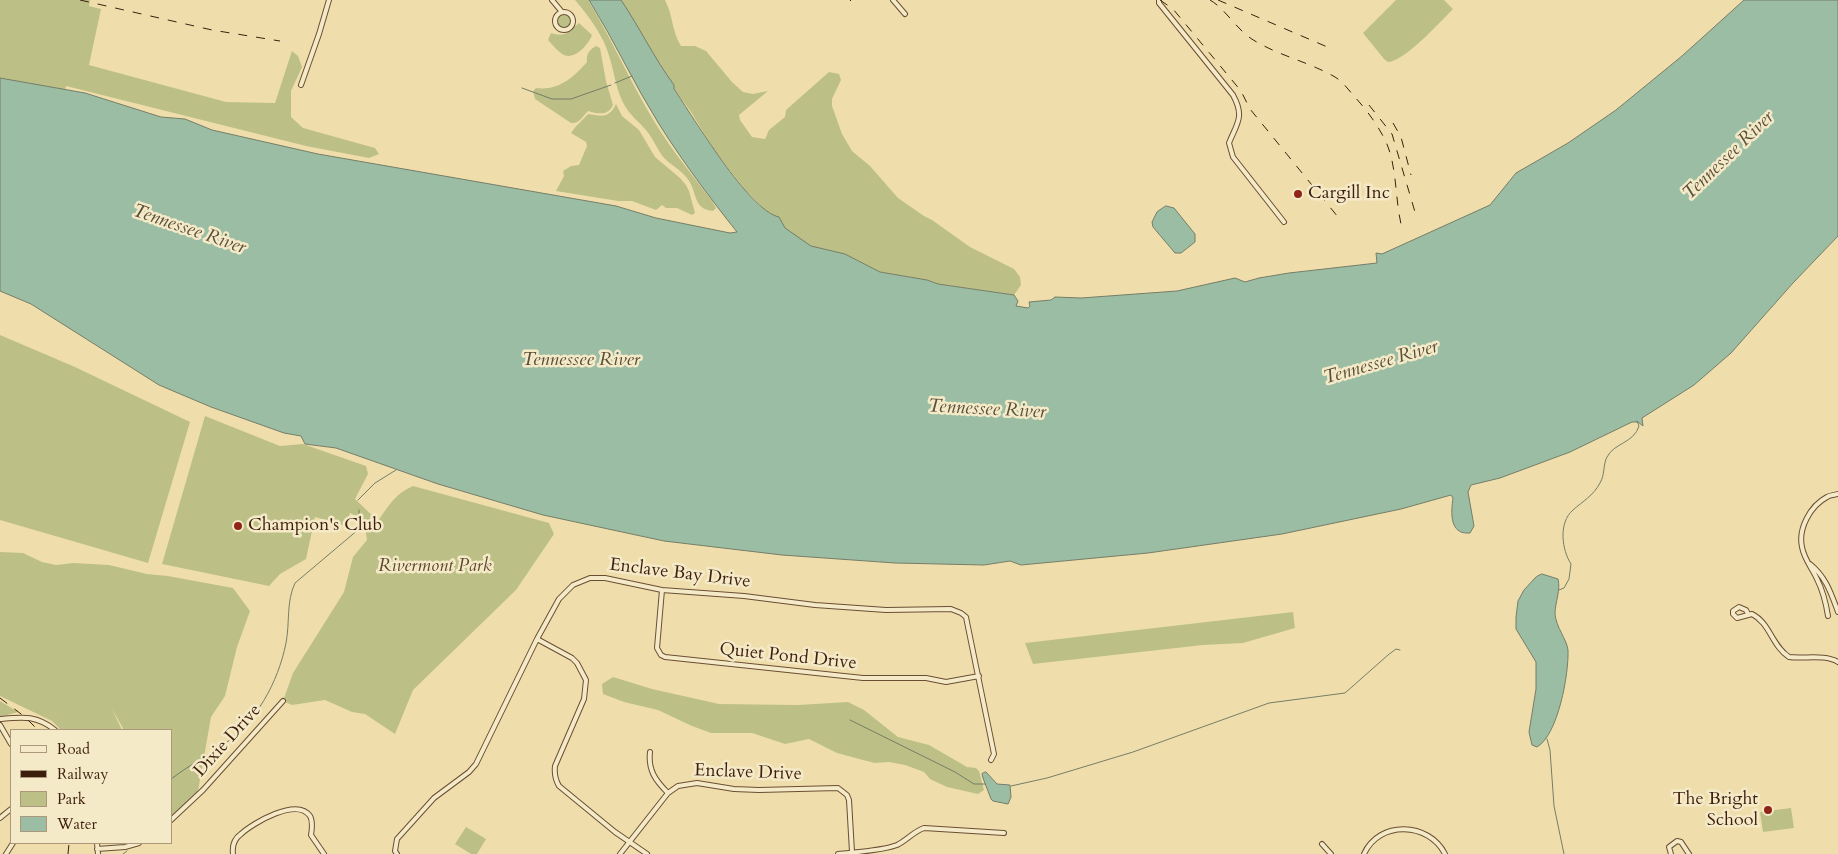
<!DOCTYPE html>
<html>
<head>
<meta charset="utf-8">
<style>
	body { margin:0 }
	#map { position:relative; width:1838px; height:854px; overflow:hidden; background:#efdeab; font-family:Cardo,serif }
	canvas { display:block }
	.legend { position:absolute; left:10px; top:729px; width:162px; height:115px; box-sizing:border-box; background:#f5eac8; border:1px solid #ab987d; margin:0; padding:6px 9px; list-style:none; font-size:15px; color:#3d1e0c }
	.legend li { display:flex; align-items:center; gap:10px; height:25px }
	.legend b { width:25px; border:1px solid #ab987d }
</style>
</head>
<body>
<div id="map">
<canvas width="1838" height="854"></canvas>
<ul class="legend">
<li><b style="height:6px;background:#f5eac8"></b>Road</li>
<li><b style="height:6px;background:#3d1e0c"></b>Railway</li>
<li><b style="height:14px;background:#bcc087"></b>Park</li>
<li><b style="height:14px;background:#9bbda3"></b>Water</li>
</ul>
</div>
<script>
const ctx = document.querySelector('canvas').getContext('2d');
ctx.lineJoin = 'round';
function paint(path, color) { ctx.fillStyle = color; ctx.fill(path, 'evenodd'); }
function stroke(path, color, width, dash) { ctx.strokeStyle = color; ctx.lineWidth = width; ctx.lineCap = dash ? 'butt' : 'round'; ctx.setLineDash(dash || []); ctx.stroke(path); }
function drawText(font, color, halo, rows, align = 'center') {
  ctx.font = font + ' Cardo,serif'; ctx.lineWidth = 5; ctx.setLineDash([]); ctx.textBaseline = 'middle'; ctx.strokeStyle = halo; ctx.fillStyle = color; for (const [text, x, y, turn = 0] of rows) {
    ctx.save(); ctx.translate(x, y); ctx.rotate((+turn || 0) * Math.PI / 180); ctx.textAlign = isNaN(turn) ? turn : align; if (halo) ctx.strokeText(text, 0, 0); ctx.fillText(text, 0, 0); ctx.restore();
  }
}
paint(new Path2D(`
	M 0,0 L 90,0 L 89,6 L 101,9 L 89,65 L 226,102 L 275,103 L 292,51 L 298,56 L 302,67 L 291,91 L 291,117 L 303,128 L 375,148 L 379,154 L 369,158 L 306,146 L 66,86 L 65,90 L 0,78 Z
	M 575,0 L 588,0 C 610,36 627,75 648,111 C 666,143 690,172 712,201 L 716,208 L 713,211 C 692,209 698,192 687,178 C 681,170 671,165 664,158 C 657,149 653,138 645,129 C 638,121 630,115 625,106 C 616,91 615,75 610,59 C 604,36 590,18 575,0 Z
	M 621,0 L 665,0 C 673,15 672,32 681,46 L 695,46 L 706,51 L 732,82 L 743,92 L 753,94 L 768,91 L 739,115 L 740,120 L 752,137 L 765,139 L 769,130 L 785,117 L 786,110 L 829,72 L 839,74 L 841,80 L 832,99 L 832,106 L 842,134 L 852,151 L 870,166 L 898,198 L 924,216 L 932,220 L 970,247 L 1014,269 L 1020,277 L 1021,285 L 1014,295 L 938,284 L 927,280 L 880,272 L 845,254 L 811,246 L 801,241 L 782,226 L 780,219 L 768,213 L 746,191 L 714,150 L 691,112 L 674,89 L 674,85 L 664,73 Z
	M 1396,0 L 1444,0 L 1453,9 C 1440,22 1405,61 1388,62 L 1384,59 L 1363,33 Z
	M557 21a7 7 0 1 1 14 0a7 7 0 1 1-14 0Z
	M 579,23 L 592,35 C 589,44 575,60 564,55 C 557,51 553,45 548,40 L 551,33 C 566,38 569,31 579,23 Z
	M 596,46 L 600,48 L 606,81 L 613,105 C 608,116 598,114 588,111 C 582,117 579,124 571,123 L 535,99 L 533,91 L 536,88 C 558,91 573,78 587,62 C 586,54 589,50 596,46 Z
	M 616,104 L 622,116 L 639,130 L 655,157 L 680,178 L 686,185 L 689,191 L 695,213 L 692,215 L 677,208 L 666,208 L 662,205 L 656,210 L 632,201 L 618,201 L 556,191 L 564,176 L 563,171 L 571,166 L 579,165 L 587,146 L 586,142 L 571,133 C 576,125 582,121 588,114 C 601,116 609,119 616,104 Z
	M 0,335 L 75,367 L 190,422 L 148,563 L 0,520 Z
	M 205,416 L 280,446 L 303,444 L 366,466 L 368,474 L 355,499 L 378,521 C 388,506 396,493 413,486 L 549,523 L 554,534 L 516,590 L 413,690 L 395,734 L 365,714 L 352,712 L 325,700 L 292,705 L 283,701 L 293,673 L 344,592 L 353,557 L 367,540 L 364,520 L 350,513 L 346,526 L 315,517 L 306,559 L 280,574 L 269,586 L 162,564 Z
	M 0,552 L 23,553 L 42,562 L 56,565 L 74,563 L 109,565 L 147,574 L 168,576 L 233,588 L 250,611 L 237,647 L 225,696 L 211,717 L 198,791 L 171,817 L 171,730 L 124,730 L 112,709 L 122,730 L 61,730 L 52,721 L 0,696 Z
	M 1293,612 L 1295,628 L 1243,643 L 1203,645 L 1033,664 L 1025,643 Z
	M 613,677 L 652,689 L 719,704 L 798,705 L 848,702 L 864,710 L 898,737 L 929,745 L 967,767 L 976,768 L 979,771 L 984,790 L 978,794 L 947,787 L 930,779 L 924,772 L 905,765 L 889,762 L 875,763 L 863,760 L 837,753 L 809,739 L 785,744 L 752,733 L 711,733 L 692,726 L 658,710 L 624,702 L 603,694 L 602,684 Z
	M 0,701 L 18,712 L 0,717 Z
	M 1791,808 L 1794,828 L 1763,832 L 1760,812 Z
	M 466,827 L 486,839 L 477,854 L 471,854 L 455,844 Z`), '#bcc087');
const water = new Path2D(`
	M 589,0 L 621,0 C 640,28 654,58 674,85 L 674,89 C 694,118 748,210 779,217 L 785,228 L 811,246 L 845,254 L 880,272 L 927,280 L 938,284 L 1014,295 L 1018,301 L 1016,306 L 1028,308 L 1030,306 L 1029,302 L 1051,300 L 1055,297 L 1081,298 L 1177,291 L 1235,278 L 1245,282 L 1259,278 L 1289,273 L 1377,263 L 1376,253 L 1382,254 L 1490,205 L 1516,173 L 1568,143 L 1616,110 L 1682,56 L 1744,0 L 1838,0 L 1838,236 L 1793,283 L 1731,353 L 1694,385 L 1642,418 L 1643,426 L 1638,422 L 1632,422 L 1570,452 L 1500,478 L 1471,485 L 1468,492 L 1474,526 L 1470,533 C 1449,535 1451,512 1453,498 L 1451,495 L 1401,509 L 1282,534 L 1148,553 L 1021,565 L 1010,561 L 984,565 L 895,563 L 782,555 L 664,541 L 543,515 L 438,484 L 336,448 L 305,444 L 301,436 L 284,433 L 211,407 L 159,385 L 31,304 L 0,291 L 0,78 L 85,93 L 161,117 L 185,119 L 212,130 L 318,154 L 616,206 L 656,218 L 730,233 L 737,232 C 710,198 683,162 659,124 C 634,84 614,40 589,0 Z
	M 1166,206 L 1174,208 L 1195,234 L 1195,242 L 1181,253 L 1175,253 L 1153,227 L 1152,222 L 1157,212 Z
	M 1542,574 L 1558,579 C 1561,590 1555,602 1555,614 C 1556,627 1567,640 1568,650 C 1569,674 1558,735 1537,747 L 1532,745 L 1529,732 L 1536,689 L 1536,662 L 1516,629 L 1516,617 L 1518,601 L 1524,590 L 1536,577 Z
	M 986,772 L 997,784 L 1010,785 L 1011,797 L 1008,804 L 993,801 L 991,799 L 983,778 L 982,774 Z`);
paint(water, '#9bbda3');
stroke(water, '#757d67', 1);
stroke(new Path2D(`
	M 615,83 L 632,76
	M 522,88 L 552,99 L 571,99 L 611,85
	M 358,500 L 375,483 L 396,470
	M 1559,590 L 1564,588 L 1569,579 L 1571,564 C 1562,550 1558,523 1573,510 C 1583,501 1593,496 1600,483 C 1605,475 1603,464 1607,457 C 1614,443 1634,443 1639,426 L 1637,421
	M 850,720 L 955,772 L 974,784 L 985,784
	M 1547,739 L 1550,750 L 1554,806 L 1564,854
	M 171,779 C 188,766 205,757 223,745 C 256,722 278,683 286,643 C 290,623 286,602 295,583 L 359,529 L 359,510
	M 1011,786 L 1047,778 L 1133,752 L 1269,703 L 1345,693 L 1388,655 L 1396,649 L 1400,650
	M 123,854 L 127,851`), '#757d67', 1);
const minor = new Path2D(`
	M 552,0 L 562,12
	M 893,0 L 905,14
	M 1159,0 L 1159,3 L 1233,95 C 1245,117 1237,123 1229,143 L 1233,157 L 1284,222
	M555 21a9 9 0 1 1 18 0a9 9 0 1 1-18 0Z
	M 301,85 L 319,34 L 329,0
	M 1810,564 C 1826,577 1831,593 1838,612
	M 662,590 L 657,648 L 661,655 L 665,657 L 863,678 L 926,678 L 946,682 L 979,676
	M 1748,614 L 1746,610 L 1739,607 L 1733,611 L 1733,614 L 1737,618 L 1752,614 C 1770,623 1772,646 1789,657 C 1804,659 1825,654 1838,662
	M 1828,616 C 1826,603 1823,591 1817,579 C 1812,568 1804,559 1802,547 C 1798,529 1810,506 1827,497 C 1830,495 1835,495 1838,494
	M 537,639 L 572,658 L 577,663 L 586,680 L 584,699 L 555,766 C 554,774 555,779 559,786 L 615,832 L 647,854
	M 0,719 C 23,717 36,715 55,730
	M 0,725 L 11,744
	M 650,752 C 648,770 655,780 668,793
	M 0,818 L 11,809
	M 171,820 L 203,790 L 283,701
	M 97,843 L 98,854
	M 1322,844 L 1331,854
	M 97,849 L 125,847 L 139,843
	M 6,854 L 13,843
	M 233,854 C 232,846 234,839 241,834 C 253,823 297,797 310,816 C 313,821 312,829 311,835 L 324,854
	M 397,854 L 395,851 L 397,839 L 434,798 L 469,772 L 476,764 L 537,639 L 559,599 L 573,585 L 590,578 L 605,578 L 662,590 L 744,596 L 815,605 L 886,610 L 951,609 L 961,613 L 966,617 L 968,627 L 994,754 L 991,760
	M 620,854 L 668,793 L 678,786 L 697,783 L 734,789 L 759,790 L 838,788 L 847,795 L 849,800 L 852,852
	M 838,854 C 855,852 881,851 897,845 C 907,840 913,832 924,828 L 1004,833
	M 1364,854 C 1379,820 1429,822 1445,854
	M 1671,854 L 1669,847 L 1677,841 L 1681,842 L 1689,854`);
stroke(minor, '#6a4e34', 6);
stroke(minor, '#f5eac8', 4);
stroke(new Path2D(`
	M 80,0 L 212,30 L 280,41
	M 850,0 L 851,1
	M 1160,0 L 1173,9 L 1241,91 L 1250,109 L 1338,217
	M 1210,0 C 1227,10 1237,31 1255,41 C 1280,56 1309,62 1335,77 C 1342,81 1348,89 1353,95 C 1366,109 1378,125 1386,142 C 1397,166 1395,198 1401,224
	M 1218,0 L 1332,49
	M 1369,105 L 1392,134 L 1415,212
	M 1393,123 L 1401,137 L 1411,175
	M 0,698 L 25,717 L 38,730
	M 68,854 L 69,843`), '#3d1e0c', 1, [9, 9]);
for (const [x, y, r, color] of [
	[1298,194,5,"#8f2418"],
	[238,526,5,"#8f2418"],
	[1768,810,5,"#8f2418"]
]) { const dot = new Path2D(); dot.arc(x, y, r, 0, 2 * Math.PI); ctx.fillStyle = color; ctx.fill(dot); stroke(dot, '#f5eac8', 2); }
drawText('18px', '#3d1e0c', '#f5eac8', [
	["Cargill Inc",1308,194],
	["Champion's Club",248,526],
	["The Bright",1758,800,"right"],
	["School",1758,821,"right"]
], 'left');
drawText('italic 18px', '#5d462b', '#f5eac8', [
	["Rivermont Park",435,567]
]);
drawText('18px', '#3d1e0c', '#f5eac8', [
	["Enclave Bay Drive",680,574,7],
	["Quiet Pond Drive",788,657,6],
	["Dixie Drive",228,741,-48],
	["Enclave Drive",748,773,2]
]);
drawText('italic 19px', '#594e39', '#f5eac8', [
	["Tennessee River",1729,156,-44],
	["Tennessee River",189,230,19],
	["Tennessee River",581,361],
	["Tennessee River",1381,363,-16],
	["Tennessee River",987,410,3]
]);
</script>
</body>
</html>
